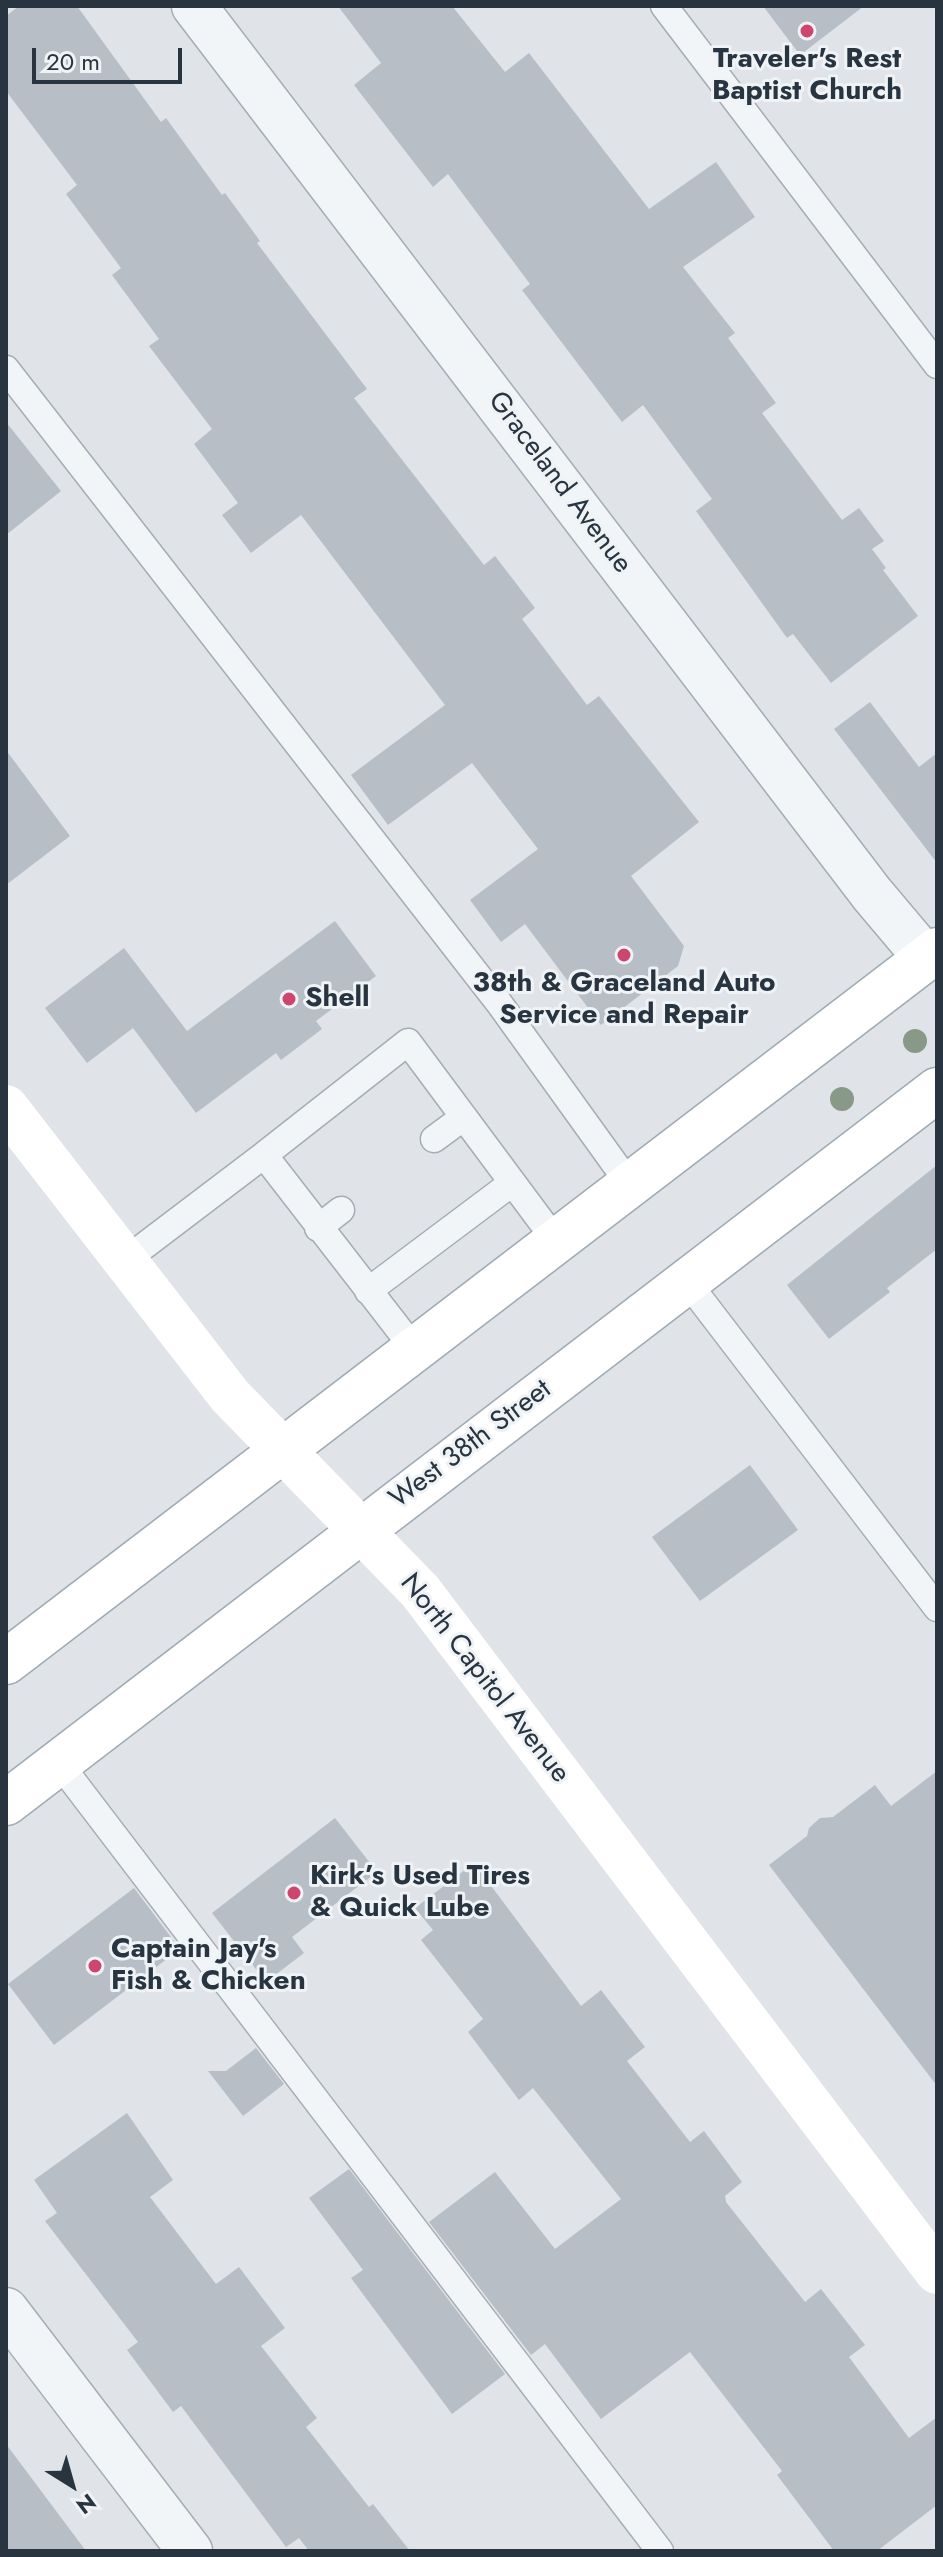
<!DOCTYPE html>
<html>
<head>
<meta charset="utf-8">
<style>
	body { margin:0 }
	#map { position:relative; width:943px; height:2557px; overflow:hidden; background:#e0e4e9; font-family:Jost,sans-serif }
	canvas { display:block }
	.frame { position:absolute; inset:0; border:8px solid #283440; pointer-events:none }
	.north { position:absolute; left:32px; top:2445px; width:80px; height:80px; -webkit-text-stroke:6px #eff3f6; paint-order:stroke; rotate:143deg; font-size:22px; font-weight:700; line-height:32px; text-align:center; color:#283440 }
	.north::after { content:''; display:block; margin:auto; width:28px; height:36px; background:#283440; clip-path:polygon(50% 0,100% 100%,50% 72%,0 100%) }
	.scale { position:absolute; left:32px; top:48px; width:150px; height:36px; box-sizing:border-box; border:4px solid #283440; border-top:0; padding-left:10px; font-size:24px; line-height:28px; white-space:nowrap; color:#283440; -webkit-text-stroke:6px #eff3f6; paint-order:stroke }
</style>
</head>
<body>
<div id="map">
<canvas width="943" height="2557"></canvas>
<div class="frame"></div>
<div class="north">N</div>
<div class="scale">20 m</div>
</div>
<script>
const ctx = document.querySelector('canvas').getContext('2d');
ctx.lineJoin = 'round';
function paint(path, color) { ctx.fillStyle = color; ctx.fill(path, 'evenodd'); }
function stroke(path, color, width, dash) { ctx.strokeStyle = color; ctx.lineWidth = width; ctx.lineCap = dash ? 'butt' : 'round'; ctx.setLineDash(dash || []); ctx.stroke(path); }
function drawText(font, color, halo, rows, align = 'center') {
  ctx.font = font + ' Jost,sans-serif'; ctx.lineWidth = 6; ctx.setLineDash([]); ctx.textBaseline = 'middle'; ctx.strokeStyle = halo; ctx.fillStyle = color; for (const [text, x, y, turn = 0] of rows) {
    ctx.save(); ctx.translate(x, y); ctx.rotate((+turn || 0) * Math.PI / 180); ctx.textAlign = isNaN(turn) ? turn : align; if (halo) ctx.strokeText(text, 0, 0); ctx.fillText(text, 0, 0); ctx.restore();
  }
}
paint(new Path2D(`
	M 19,6 L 77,6 L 161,122 L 166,118 L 222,195 L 225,193 L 260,241 L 257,243 L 367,389 L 354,398 L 484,565 L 495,556 L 535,608 L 522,619 L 587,705 L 599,696 L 699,822 L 631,876 L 684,946 L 678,966 L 601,1025 L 525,924 L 501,942 L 470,900 L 538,849 L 472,763 L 388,825 L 351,775 L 445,705 L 301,515 L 251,553 L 222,515 L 238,503 L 194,444 L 212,429 L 149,346 L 159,339 L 112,275 L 121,268 L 66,194 L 77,185 L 6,91 L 6,16 Z
	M 338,6 L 452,6 L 505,72 L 529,53 L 649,209 L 716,162 L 755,217 L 683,267 L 735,333 L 728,338 L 776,403 L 762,413 L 842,520 L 859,508 L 884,541 L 872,549 L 886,568 L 883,570 L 918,616 L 831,683 L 793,634 L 787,638 L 696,511 L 712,499 L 643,405 L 622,422 L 522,290 L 530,284 L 448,174 L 433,187 L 354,85 L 381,63 Z
	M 763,6 L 864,6 L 800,55 Z
	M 6,422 L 61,491 L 6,535 Z
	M 870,702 L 919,767 L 937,753 L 937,863 L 834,729 Z
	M 6,750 L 70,836 L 6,885 Z
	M 335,921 L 376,976 L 316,1021 L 322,1029 L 281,1060 L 276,1053 L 196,1113 L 133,1028 L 87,1063 L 45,1008 L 124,948 L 187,1031 Z
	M 937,1165 L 937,1249 L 887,1288 L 890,1292 L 829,1339 L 787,1285 Z
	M 750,1465 L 798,1530 L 700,1601 L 652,1537 Z
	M 937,1771 L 937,2086 L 769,1865 L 807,1836 L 809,1828 L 820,1818 L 833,1817 L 875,1785 L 891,1806 Z
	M 335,1818 L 377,1872 L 292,1937 L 304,1953 L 266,1982 L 212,1913 Z
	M 474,1863 L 581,2006 L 601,1990 L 645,2047 L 627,2061 L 690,2142 L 704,2131 L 742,2182 L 725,2196 L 726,2202 L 805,2302 L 821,2289 L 865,2345 L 849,2357 L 909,2438 L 937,2417 L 937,2505 L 877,2551 L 834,2551 L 777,2475 L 782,2471 L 690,2352 L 601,2419 L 545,2344 L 531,2355 L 429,2222 L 495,2172 L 555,2249 L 621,2199 L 533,2088 L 519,2100 L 468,2032 L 483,2019 L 421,1940 L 433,1930 L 415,1908 Z
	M 134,1888 L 180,1949 L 54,2045 L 8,1984 Z
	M 256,2048 L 284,2084 L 243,2116 L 208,2071 L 226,2071 Z
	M 127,2113 L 173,2180 L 150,2197 L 216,2284 L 239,2267 L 285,2328 L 261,2346 L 317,2418 L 306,2427 L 369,2507 L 373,2504 L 410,2551 L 309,2551 L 299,2538 L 286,2547 L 181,2406 L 173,2412 L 127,2350 L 138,2342 L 45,2221 L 57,2213 L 34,2180 Z
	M 349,2169 L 505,2374 L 452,2414 L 351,2278 L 363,2270 L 309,2198 Z
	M 6,2444 L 86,2551 L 6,2551 Z`), '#b7bec6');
const service = new Path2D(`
	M 664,6 L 937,365
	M 6,369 L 499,1003 L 630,1185
	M 434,1139 L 464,1117
	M 264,1155 L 408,1042 L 556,1241
	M 318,1228 L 341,1210
	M 123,1262 L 264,1155 L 415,1350
	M 688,1283 L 937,1608
	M 368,1291 L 512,1183
	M 59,1763 L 660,2551`);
const minor = new Path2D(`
	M 194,6 L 872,894 L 926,958
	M 6,2310 L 190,2551`);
const primary = new Path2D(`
	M 6,1662 L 937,950
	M 6,1803 L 937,1090`);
stroke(service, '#a5acb3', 29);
stroke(minor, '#a5acb3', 47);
stroke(primary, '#9fabb4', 47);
stroke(service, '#f2f5f7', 26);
stroke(minor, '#f2f5f7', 44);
stroke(new Path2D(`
	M 6,1107 L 230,1396 L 420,1591 L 937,2272`), '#fff', 44);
stroke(primary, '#fff', 44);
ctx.fillStyle = '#899987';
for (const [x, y] of [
	[915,1041],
	[842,1099]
]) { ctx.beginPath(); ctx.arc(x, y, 12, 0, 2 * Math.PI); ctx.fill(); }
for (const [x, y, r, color] of [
	[807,31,8,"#ce456d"],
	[624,955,8,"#ce456d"],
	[289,999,8,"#ce456d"],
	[294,1893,8,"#ce456d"],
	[95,1966,8,"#ce456d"]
]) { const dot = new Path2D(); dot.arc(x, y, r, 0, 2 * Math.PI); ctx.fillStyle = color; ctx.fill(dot); stroke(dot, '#eff3f6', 3); }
drawText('bold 28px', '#283440', '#eff3f6', [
	["Traveler's Rest",807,60,"center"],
	["Baptist Church",807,92,"center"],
	["38th & Graceland Auto",624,984,"center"],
	["Service and Repair",624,1016,"center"],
	["Shell",305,999],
	["Kirk’s Used Tires",310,1877],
	["& Quick Lube",310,1909],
	["Captain Jay's",111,1950],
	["Fish & Chicken",111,1982]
], 'left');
drawText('28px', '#283440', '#eff3f6', [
	["Graceland Avenue",559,483,53],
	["West 38th Street",471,1445,-37],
	["North Capitol Avenue",484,1679,52]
]);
</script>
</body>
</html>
